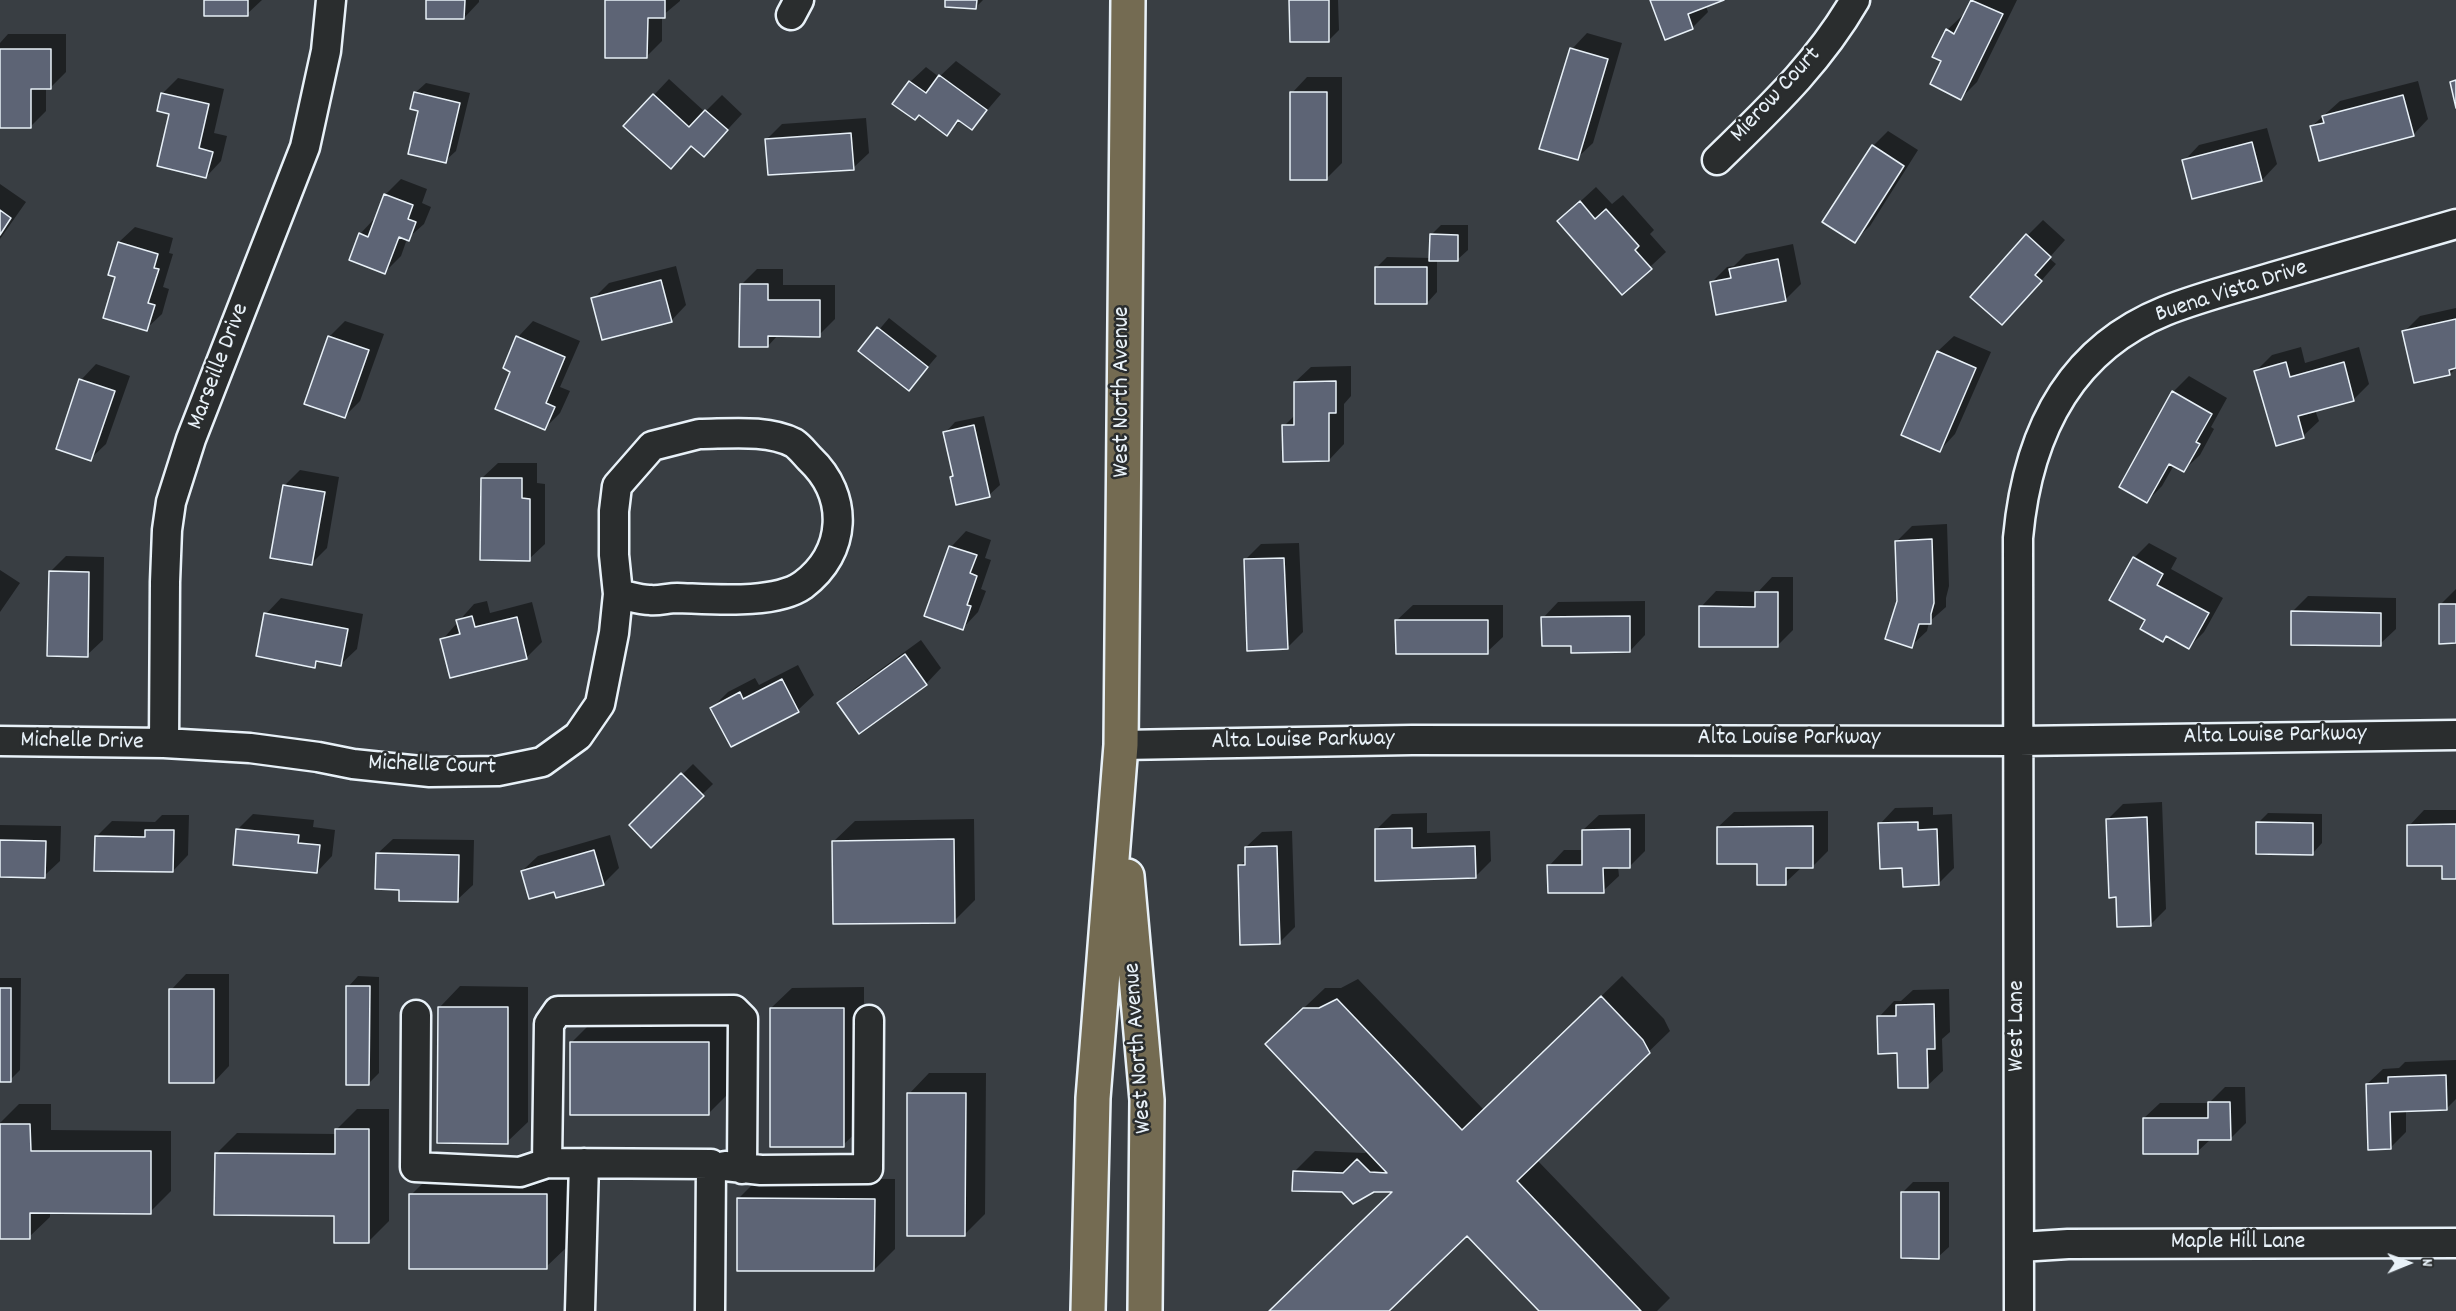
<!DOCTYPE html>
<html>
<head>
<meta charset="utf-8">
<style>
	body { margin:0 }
	#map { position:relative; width:2456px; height:1311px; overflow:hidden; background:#393e43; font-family:Dekko,sans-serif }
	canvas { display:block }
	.north { position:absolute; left:2378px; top:1233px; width:60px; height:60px; -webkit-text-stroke:4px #2a2d2e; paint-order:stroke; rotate:89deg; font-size:16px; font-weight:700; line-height:24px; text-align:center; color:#e8f1f8 }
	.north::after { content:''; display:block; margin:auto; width:21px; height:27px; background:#e8f1f8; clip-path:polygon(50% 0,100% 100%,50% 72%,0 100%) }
</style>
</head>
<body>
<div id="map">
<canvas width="2456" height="1311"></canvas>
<div class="north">N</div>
</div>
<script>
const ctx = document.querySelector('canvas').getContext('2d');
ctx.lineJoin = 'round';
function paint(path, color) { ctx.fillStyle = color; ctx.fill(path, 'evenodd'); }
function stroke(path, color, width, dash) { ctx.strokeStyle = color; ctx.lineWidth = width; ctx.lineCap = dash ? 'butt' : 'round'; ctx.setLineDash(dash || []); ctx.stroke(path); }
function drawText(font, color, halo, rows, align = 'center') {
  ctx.font = font + ' Dekko,sans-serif'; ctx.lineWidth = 5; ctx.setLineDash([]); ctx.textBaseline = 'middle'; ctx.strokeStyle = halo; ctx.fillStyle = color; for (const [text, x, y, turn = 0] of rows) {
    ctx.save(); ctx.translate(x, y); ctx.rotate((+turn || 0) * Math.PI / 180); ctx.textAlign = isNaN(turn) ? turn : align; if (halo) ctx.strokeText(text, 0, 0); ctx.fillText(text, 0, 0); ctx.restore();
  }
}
paint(new Path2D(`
	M 205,0 L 262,0 L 247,14 Z
	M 427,0 L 479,0 L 479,2 L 464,18 Z
	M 607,0 L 680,0 L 680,1 L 662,16 L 662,41 L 646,57 Z
	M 946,0 L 983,0 L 976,7 Z
	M 1291,0 L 1338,0 L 1339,30 L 1328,41 Z
	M 1651,0 L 1720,0 L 1706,6 L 1708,12 L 1693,27 L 1666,38 Z
	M 1972,0 L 2017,0 L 1977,82 L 1961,98 L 1943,60 L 1947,30 L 1963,15 L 1965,16 Z
	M 1587,33 L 1622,43 L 1593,143 L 1577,158 L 1572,49 Z
	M 8,34 L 66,34 L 66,72 L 51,87 L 46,87 L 46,111 L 31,126 L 0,127 L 0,43 Z
	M 956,61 L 1001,94 L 972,128 L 961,120 L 947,134 L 910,82 L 926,67 L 939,77 Z
	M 1307,77 L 1342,77 L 1342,163 L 1326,179 L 1292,93 Z
	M 178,78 L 224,89 L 214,133 L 227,136 L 221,161 L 206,177 L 162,94 Z
	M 669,79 L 705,112 L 722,95 L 742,114 L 704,155 L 654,95 Z
	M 2418,81 L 2428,119 L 2413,135 L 2311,127 L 2340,101 Z
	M 426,83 L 470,93 L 456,151 L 445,161 L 420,110 L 415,93 Z
	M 866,118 L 869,153 L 853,168 L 767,139 L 782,124 Z
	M 2267,128 L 2277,164 L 2262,180 L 2184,161 L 2199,145 Z
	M 1888,131 L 1918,150 L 1870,226 L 1854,241 L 1873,146 Z
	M 401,179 L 427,189 L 422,203 L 431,207 L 424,224 L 407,239 L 401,256 L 385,272 L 360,234 L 375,218 L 385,195 Z
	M 0,184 L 26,202 L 0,239 Z
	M 1596,187 L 1612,204 L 1623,195 L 1654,230 L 1650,234 L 1666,252 L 1622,293 L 1559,221 Z
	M 2043,220 L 2065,240 L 2049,258 L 2056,264 L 2017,308 L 2027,236 Z
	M 1441,225 L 1468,225 L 1468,250 L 1457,260 L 1437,260 L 1437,292 L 1427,303 L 1377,267 L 1387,257 L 1431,258 L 1431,235 Z
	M 135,227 L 173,238 L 169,253 L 173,254 L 163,287 L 169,289 L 162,314 L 146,329 L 117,276 L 110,274 L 119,242 Z
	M 1793,244 L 1801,284 L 1785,300 L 1711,283 L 1727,267 L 1734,266 L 1746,254 Z
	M 676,266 L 686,305 L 671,321 L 593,299 L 609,283 Z
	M 757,269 L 783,269 L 783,285 L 835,285 L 835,319 L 819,335 L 778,335 L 768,346 L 742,284 Z
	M 2456,308 L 2456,368 L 2450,374 L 2404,332 L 2420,316 Z
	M 889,318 L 937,356 L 909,389 L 861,351 Z
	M 345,321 L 384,334 L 360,401 L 345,416 L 329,337 Z
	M 533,321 L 580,341 L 560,387 L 570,391 L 560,413 L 545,428 L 512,371 L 505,367 L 518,337 Z
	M 1954,336 L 1991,352 L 1955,434 L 1940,450 L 1903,434 L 1938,351 Z
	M 2301,347 L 2305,363 L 2359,347 L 2369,384 L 2354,399 L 2315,410 L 2319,421 L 2303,436 L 2256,371 L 2272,355 Z
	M 96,364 L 130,376 L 106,444 L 90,459 L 81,380 Z
	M 1351,366 L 1351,396 L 1344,404 L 1344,444 L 1329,460 L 1284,426 L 1296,414 L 1295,382 L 1311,367 Z
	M 2189,376 L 2227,398 L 2211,427 L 2214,429 L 2200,455 L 2184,470 L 2174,465 L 2162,486 L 2147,501 L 2173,392 Z
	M 984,416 L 1000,485 L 989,495 L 951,477 L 954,474 L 945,433 L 955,422 Z
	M 498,463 L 537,463 L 537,483 L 545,484 L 545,544 L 529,559 L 482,478 Z
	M 300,470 L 339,477 L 327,548 L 311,564 L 284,486 Z
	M 1947,524 L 1949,586 L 1946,598 L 1946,607 L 1929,622 L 1927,631 L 1911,646 L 1897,541 L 1912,526 Z
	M 966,531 L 991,540 L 985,558 L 991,560 L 981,589 L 986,591 L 978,612 L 963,628 L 951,547 Z
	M 1299,543 L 1303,632 L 1287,648 L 1245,560 L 1261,544 Z
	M 2149,543 L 2177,558 L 2171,569 L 2223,598 L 2204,632 L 2189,647 L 2167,635 L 2162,640 L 2147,620 L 2134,558 Z
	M 66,556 L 104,557 L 103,640 L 87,655 L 50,572 Z
	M 0,570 L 20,583 L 0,612 Z
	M 1772,577 L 1793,577 L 1793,630 L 1777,646 L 1701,607 L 1716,591 L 1758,592 Z
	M 2456,589 L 2456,642 L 2440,605 Z
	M 2308,596 L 2396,598 L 2396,629 L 2380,644 L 2292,612 Z
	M 281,598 L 363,614 L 357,649 L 341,664 L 320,660 L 314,666 L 266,614 Z
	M 487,601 L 490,613 L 532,602 L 542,642 L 527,657 L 442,640 L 474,604 Z
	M 1645,601 L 1645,635 L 1630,651 L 1573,645 L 1543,618 L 1558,602 Z
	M 1413,605 L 1503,605 L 1503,637 L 1487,652 L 1397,620 Z
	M 921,640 L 941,668 L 926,684 L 839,703 L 855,688 Z
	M 798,665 L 814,695 L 798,710 L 731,745 L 712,708 L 728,692 L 755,678 L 759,685 Z
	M 693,764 L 713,784 L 651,845 L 631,825 Z
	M 2162,802 L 2166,909 L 2151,924 L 2117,896 L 2108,819 L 2123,804 Z
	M 1933,807 L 1933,815 L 1952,814 L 1954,868 L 1938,884 L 1904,866 L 1880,824 L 1895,808 Z
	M 2424,810 L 2456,810 L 2456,878 L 2409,826 Z
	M 1828,811 L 1828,851 L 1812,867 L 1802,867 L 1785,883 L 1718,827 L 1734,812 Z
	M 1427,813 L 1427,833 L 1490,831 L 1491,861 L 1475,877 L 1377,879 L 1376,830 L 1392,814 Z
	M 2268,813 L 2322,814 L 2322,843 L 2312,854 L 2258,823 Z
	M 253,814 L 314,820 L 313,827 L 335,830 L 332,856 L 317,872 L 237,830 Z
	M 1645,814 L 1645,851 L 1629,867 L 1618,867 L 1619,876 L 1603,891 L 1549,866 L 1564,850 L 1584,850 L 1583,830 L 1599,815 Z
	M 162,815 L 189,815 L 188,855 L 173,871 L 96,837 L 112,821 L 155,822 Z
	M 974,819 L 975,900 L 954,921 L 834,841 L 855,821 Z
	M 0,825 L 61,826 L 60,861 L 44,876 L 0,876 Z
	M 1292,831 L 1295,927 L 1279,943 L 1240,866 L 1247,859 L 1246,847 L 1262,832 Z
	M 610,835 L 619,868 L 603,884 L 555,890 L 522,871 L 538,856 Z
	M 393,839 L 474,840 L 473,885 L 457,900 L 377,854 Z
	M 186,974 L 229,974 L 229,1066 L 214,1082 L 171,990 Z
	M 358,976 L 379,977 L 379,1073 L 368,1084 L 348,987 Z
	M 1622,976 L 1664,1019 L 1670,1031 L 1537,1160 L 1670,1298 L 1657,1311 L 1541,1311 L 1467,1234 L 1387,1311 L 1271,1311 L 1394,1191 L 1342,1190 L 1294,1172 L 1315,1151 L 1365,1153 L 1368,1150 L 1288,1023 L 1325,988 L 1341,988 L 1358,979 L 1484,1110 Z
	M 0,978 L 21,978 L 20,1070 L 10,1080 L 0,1080 Z
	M 460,986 L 528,987 L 528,1122 L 507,1142 L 440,1007 Z
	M 864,987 L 864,1125 L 843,1145 L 771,1008 L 792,988 Z
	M 1949,989 L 1950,1032 L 1942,1039 L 1943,1071 L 1927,1086 L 1879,1017 L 1894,1001 L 1901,1001 L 1913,990 Z
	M 592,1022 L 729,1022 L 729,1093 L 708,1114 L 572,1042 Z
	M 2456,1060 L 2456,1099 L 2446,1109 L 2406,1110 L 2406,1132 L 2391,1147 L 2367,1084 L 2383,1069 L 2399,1068 L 2405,1062 Z
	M 929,1073 L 986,1073 L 985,1214 L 965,1234 L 909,1094 Z
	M 2225,1087 L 2245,1087 L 2246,1123 L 2230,1139 L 2211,1139 L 2197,1152 L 2144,1118 L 2160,1103 L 2209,1103 Z
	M 19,1104 L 51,1104 L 51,1130 L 171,1131 L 171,1191 L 150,1212 L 50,1212 L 50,1217 L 29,1237 L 0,1237 L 0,1123 Z
	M 357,1109 L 389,1109 L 389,1221 L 368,1242 L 335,1214 L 216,1154 L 237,1133 L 336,1134 L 336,1130 Z
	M 432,1174 L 567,1174 L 567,1247 L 546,1267 L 411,1195 Z
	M 759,1178 L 895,1179 L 895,1249 L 874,1270 L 738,1199 Z
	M 1913,1182 L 1949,1182 L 1949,1247 L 1938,1257 L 1903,1192 Z`), '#0007');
const building = new Path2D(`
	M 204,0 L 248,0 L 248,16 L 204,16 Z
	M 426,0 L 465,0 L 464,19 L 426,19 Z
	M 605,0 L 665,0 L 665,18 L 648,18 L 647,58 L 605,58 Z
	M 945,0 L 977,0 L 976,9 L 945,7 Z
	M 1289,0 L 1329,0 L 1329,42 L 1290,42 Z
	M 1650,0 L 1724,0 L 1688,14 L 1693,29 L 1665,40 Z
	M 1971,0 L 2003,14 L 1961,100 L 1930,84 L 1941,61 L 1932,57 L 1946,29 L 1954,34 Z
	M 1570,48 L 1608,59 L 1578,160 L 1539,149 Z
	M 0,49 L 51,49 L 51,89 L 31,89 L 31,128 L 0,128 Z
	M 939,75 L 987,110 L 972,130 L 958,120 L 947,136 L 919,115 L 915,120 L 892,104 L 909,81 L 926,93 Z
	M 2456,80 L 2456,108 L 2450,82 Z
	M 414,92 L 460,103 L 446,163 L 408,154 L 418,111 L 410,109 Z
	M 1290,92 L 1327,92 L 1327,180 L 1290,180 Z
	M 161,93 L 209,104 L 199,148 L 213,152 L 206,178 L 157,166 L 169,114 L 157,111 Z
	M 653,94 L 689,127 L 705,110 L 728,130 L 704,157 L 691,146 L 671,169 L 623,126 Z
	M 2403,95 L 2414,136 L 2319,161 L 2310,126 L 2324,123 L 2322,116 Z
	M 851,133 L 854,170 L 768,175 L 765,139 Z
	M 2252,142 L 2262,181 L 2192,199 L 2182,160 Z
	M 1872,145 L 1904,166 L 1855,243 L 1822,222 Z
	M 384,194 L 413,205 L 408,219 L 416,222 L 409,241 L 399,237 L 385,274 L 349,260 L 359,233 L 368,237 Z
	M 1580,201 L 1595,219 L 1606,209 L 1639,246 L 1635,250 L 1652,269 L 1622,295 L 1557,221 Z
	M 0,210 L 11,218 L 0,235 Z
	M 1430,234 L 1458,235 L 1458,261 L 1429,261 Z
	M 2026,234 L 2051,257 L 2035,275 L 2042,281 L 2002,325 L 1970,297 Z
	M 118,242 L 158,254 L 154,268 L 159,269 L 148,303 L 155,305 L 147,331 L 103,318 L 115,277 L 108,275 Z
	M 1778,259 L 1786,301 L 1716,315 L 1710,282 L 1731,278 L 1729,269 Z
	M 1375,267 L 1427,267 L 1427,304 L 1375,304 Z
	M 661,280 L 672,322 L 602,340 L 591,298 Z
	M 740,284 L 768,284 L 768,300 L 820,300 L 820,337 L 768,336 L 768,347 L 739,347 Z
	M 2456,319 L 2456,368 L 2449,370 L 2450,375 L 2414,383 L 2402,331 Z
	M 877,327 L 928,367 L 909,391 L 858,351 Z
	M 328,336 L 369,350 L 345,418 L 304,404 Z
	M 516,336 L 565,357 L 546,403 L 555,407 L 545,430 L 495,409 L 510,372 L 503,368 Z
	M 1937,351 L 1976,368 L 1940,452 L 1901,435 Z
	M 2286,362 L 2290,377 L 2344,362 L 2354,401 L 2298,416 L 2304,438 L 2276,446 L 2254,371 Z
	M 79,379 L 115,391 L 91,461 L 56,449 Z
	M 1336,381 L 1336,413 L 1329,413 L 1329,461 L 1283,462 L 1282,425 L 1294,425 L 1294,382 Z
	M 2172,391 L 2212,414 L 2196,442 L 2200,444 L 2184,472 L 2169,464 L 2147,503 L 2119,487 Z
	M 974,425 L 990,497 L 956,505 L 950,477 L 953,476 L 943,432 Z
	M 481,478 L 522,478 L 522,498 L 530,499 L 530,561 L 480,560 Z
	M 283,485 L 325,492 L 312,565 L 270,558 Z
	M 1932,539 L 1934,603 L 1931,614 L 1931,624 L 1919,624 L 1912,648 L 1885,639 L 1897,601 L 1895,541 Z
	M 949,546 L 977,555 L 970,573 L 977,576 L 967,605 L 971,606 L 963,630 L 924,616 Z
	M 2133,557 L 2163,574 L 2157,585 L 2209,613 L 2189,649 L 2166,636 L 2163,642 L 2140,629 L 2145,620 L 2109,600 Z
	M 1284,558 L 1288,649 L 1247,651 L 1244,559 Z
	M 49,571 L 89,572 L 88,657 L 47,656 Z
	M 1755,592 L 1778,592 L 1778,647 L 1699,647 L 1699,606 L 1755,607 Z
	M 2439,604 L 2456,604 L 2456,643 L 2439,644 Z
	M 2291,611 L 2381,613 L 2381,646 L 2291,645 Z
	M 264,613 L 348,629 L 341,666 L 316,661 L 315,668 L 256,656 Z
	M 472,616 L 475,627 L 517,617 L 527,659 L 450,678 L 440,639 L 460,634 L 456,620 Z
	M 1630,616 L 1630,652 L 1571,653 L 1571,646 L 1542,646 L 1541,617 Z
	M 1395,620 L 1488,620 L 1488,654 L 1396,654 Z
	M 905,654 L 927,685 L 859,734 L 837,703 Z
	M 782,679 L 799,712 L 731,747 L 710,708 L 740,692 L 743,699 Z
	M 681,773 L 704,796 L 651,848 L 629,825 Z
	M 2147,817 L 2151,926 L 2117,927 L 2116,897 L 2109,898 L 2106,819 Z
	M 1918,822 L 1918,830 L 1937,829 L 1939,885 L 1903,887 L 1902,868 L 1880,869 L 1878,823 Z
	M 2256,822 L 2313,823 L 2313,855 L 2256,854 Z
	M 2456,824 L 2456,879 L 2442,879 L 2442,866 L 2407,866 L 2407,825 Z
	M 1813,826 L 1813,868 L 1786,868 L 1786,885 L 1757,885 L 1757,864 L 1717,864 L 1717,827 Z
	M 1412,828 L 1412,848 L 1475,846 L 1476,878 L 1375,881 L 1375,829 Z
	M 236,829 L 299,835 L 298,843 L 320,845 L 317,873 L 233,865 Z
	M 1630,829 L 1630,868 L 1603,868 L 1604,893 L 1548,893 L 1547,865 L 1582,865 L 1582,830 Z
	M 145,830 L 174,830 L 173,872 L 94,871 L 95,836 L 145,837 Z
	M 954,839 L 955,923 L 833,924 L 832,841 Z
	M 0,840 L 46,841 L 45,878 L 0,877 Z
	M 1277,846 L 1280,944 L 1240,945 L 1238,865 L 1245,865 L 1245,847 Z
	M 594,850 L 604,885 L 556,898 L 554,892 L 529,899 L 521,871 Z
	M 376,853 L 459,855 L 458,902 L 399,901 L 399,890 L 375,889 Z
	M 346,986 L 370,986 L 369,1085 L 346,1085 Z
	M 0,988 L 11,988 L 11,1082 L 0,1082 Z
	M 169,989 L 214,989 L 214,1083 L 169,1083 Z
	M 1601,996 L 1643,1040 L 1650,1053 L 1517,1181 L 1641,1311 L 1539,1311 L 1467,1236 L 1389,1311 L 1269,1311 L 1392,1192 L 1374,1192 L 1353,1204 L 1342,1192 L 1292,1191 L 1293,1171 L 1343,1173 L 1357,1159 L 1370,1172 L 1387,1173 L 1265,1044 L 1303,1008 L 1319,1008 L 1337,999 L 1462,1130 Z
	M 1934,1004 L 1935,1049 L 1927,1049 L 1928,1088 L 1898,1088 L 1897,1053 L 1878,1054 L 1877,1016 L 1896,1016 L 1896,1005 Z
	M 438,1007 L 508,1007 L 508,1144 L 437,1143 Z
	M 770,1008 L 844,1008 L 844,1147 L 770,1147 Z
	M 570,1042 L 709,1042 L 709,1115 L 570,1115 Z
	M 2446,1075 L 2447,1110 L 2390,1112 L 2391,1149 L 2368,1150 L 2366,1084 L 2388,1083 L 2388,1077 Z
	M 907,1093 L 966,1093 L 965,1236 L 907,1236 Z
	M 2208,1102 L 2230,1102 L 2231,1140 L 2198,1140 L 2198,1154 L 2143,1154 L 2143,1118 L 2208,1118 Z
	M 0,1124 L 30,1124 L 31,1151 L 151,1151 L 151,1214 L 30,1213 L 30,1239 L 0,1239 Z
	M 335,1129 L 369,1129 L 369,1243 L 334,1243 L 334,1216 L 214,1215 L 215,1153 L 335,1154 Z
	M 1901,1192 L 1939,1192 L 1939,1259 L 1901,1258 Z
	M 409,1194 L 547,1194 L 547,1269 L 409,1269 Z
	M 737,1198 L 875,1199 L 874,1271 L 737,1271 Z`);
paint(building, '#5d6475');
stroke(building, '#e8f1f8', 1.5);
const minor = new Path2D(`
	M 791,15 L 799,0
	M 1717,160 C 1769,109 1818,64 1855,0
	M 699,434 C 728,434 767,429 794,443 C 800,447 805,454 810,459 C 849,496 847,552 803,585 C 775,605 711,599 677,598 C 668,598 659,601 650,600 C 639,600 629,596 618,594 L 614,555 L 614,511 L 617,486 L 652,446 Z
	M 0,741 L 164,743 L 250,748 L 318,757 L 353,764 L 430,772 L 498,771 L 542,762 L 578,736 L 600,704 L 614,633 L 618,594
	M 164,743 L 165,582 L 167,530 L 171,502 L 191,439 L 305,147 L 326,51 L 331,0
	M 1121,745 L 1412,740 L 2019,741 L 2456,735
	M 416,1015 L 415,1167 L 520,1172 L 547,1163 L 711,1164 L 710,1311
	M 547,1163 L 549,1024 L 558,1011 L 734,1010 L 743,1019 L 742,1169
	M 725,1166 L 761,1170 L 868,1169 L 869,1020
	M 2020,1247 L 2068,1244 L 2456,1243
	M 580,1311 L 584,1163
	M 2019,1311 L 2018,538 C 2027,438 2066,351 2165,311 C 2200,297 2237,288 2273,277 C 2334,259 2395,242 2456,224`);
const major = new Path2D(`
	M 1127,876 L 1147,1100 L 1145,1311
	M 1088,1311 L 1093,1098 L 1121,745 L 1128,0`);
stroke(minor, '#e8f1f8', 33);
stroke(major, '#e8f1f8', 38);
stroke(minor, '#2a2d2e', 28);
stroke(major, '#746b52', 33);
drawText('24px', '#e8f1f8', '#2a2d2e', [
	["Mierow Court",1777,96,-47],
	["Buena Vista Drive",2232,293,-18],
	["Marseille Drive",220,367,-69],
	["West North Avenue",1124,392,-90],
	["Alta Louise Parkway",2275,737,-1],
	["Alta Louise Parkway",1789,740],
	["Alta Louise Parkway",1303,742,-1],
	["Michelle Drive",82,743,1],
	["Michelle Court",432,767,2],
	["West Lane",2019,1026,-90],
	["West North Avenue",1140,1048,-94],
	["Maple Hill Lane",2238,1244]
]);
</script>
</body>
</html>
